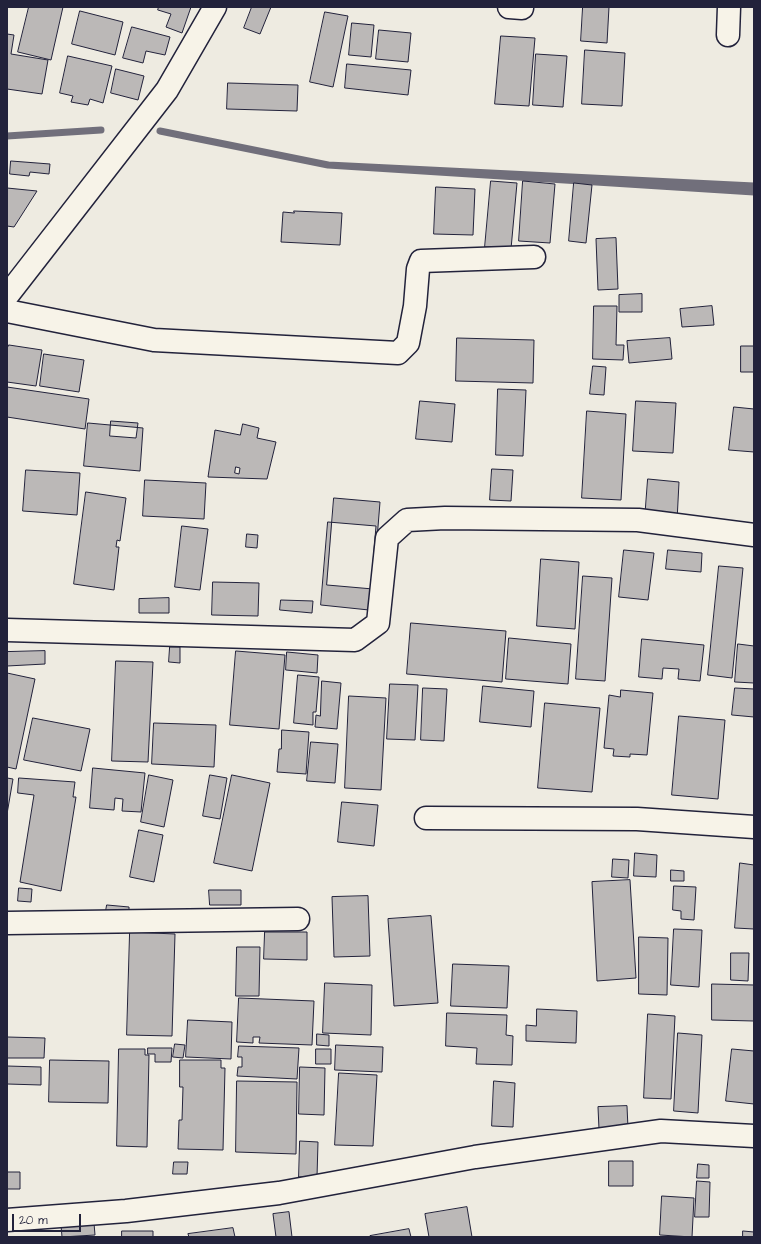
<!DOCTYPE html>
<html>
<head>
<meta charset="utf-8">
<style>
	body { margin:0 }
	#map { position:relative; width:761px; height:1244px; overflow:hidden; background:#eeebe1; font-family:"Architects Daughter",sans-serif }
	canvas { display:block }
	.frame { position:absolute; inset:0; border:8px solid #22223b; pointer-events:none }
	.scale { position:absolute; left:12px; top:1214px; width:69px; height:18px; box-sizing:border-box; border:2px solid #22223b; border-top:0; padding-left:5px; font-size:12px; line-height:14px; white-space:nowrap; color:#22223b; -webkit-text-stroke:3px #f7f3e8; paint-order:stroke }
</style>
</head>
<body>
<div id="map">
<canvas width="761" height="1244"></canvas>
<div class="frame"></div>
<div class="scale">20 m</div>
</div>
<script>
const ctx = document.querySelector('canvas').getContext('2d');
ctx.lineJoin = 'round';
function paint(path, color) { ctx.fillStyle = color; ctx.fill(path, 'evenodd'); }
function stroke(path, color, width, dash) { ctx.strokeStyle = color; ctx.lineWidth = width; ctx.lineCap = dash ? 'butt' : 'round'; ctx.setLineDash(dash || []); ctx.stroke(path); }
const water = new Path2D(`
	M 328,165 L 754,186 L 754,192 Z`);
paint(water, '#a6a3a6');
stroke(water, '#716f7b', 1);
stroke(new Path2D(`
	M 160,131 L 328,165
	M 7,136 L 101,130
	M 754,186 L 328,165 L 754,192`), '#716f7b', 7);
const building = new Path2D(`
	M 29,7 L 63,7 L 51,60 L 18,52 Z
	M 159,7 L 191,7 L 182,33 L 166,27 L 171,14 L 158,10 Z
	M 252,7 L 271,7 L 260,34 L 244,28 Z
	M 583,7 L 609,7 L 607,43 L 581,41 Z
	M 80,11 L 123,22 L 115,55 L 72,44 Z
	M 325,12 L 348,16 L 333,87 L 310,82 Z
	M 352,23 L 374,25 L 371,57 L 349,55 Z
	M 132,27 L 170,37 L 165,55 L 146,51 L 143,63 L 123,58 Z
	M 379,30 L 411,33 L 408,62 L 376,59 Z
	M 7,34 L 14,35 L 11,54 L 48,60 L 42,94 L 7,89 Z
	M 501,36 L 535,38 L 529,106 L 495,104 Z
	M 585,50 L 625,53 L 622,106 L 582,104 Z
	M 536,54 L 567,56 L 563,107 L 533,105 Z
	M 68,56 L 112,66 L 103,103 L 90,99 L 88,105 L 71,102 L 73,96 L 60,93 Z
	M 347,64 L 411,70 L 408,95 L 345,88 Z
	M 116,69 L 144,76 L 138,100 L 111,93 Z
	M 228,83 L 298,85 L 297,111 L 227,109 Z
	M 11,161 L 50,164 L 49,174 L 30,172 L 29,176 L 10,174 Z
	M 491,181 L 517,183 L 511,249 L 485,247 Z
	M 523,181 L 555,184 L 550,243 L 519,241 Z
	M 574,183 L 592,185 L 586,243 L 569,241 Z
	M 436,187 L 475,189 L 473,235 L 434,234 Z
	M 7,188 L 37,191 L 14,227 L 7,226 Z
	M 294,211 L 342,213 L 340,245 L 281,242 L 283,212 L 294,213 Z
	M 616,238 L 618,289 L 598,290 L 596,239 Z
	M 642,294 L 642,312 L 619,312 L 619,295 Z
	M 594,306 L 617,306 L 616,345 L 624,345 L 623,360 L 593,359 Z
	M 712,306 L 714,325 L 682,327 L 680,309 Z
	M 457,338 L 534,340 L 533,383 L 456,381 Z
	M 670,338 L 672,359 L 629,363 L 627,341 Z
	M 9,345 L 42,350 L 36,386 L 7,382 L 7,349 Z
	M 741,346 L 754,346 L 754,372 L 741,372 Z
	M 44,354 L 84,360 L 79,392 L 40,386 Z
	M 593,366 L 606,367 L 604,395 L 590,394 Z
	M 7,387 L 89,399 L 85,429 L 7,417 Z
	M 498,389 L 526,390 L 523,456 L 496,455 Z
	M 420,401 L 455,404 L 452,442 L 416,439 Z
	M 636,401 L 676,403 L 673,453 L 633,451 Z
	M 734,407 L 754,409 L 754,452 L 729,450 Z
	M 587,411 L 626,414 L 621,500 L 582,498 Z
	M 111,421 L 138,423 L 136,438 L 110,436 Z
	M 88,423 L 143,428 L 140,471 L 84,466 Z
	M 243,424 L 259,428 L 257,438 L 276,442 L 267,479 L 208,477 L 215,430 L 240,435 ZM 236,467 L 240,468 L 239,474 L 235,473 Z
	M 492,469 L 513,470 L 511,501 L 490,500 Z
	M 26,470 L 80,473 L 77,515 L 23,511 Z
	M 648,479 L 679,482 L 677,521 L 645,519 Z
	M 145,480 L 206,483 L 204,519 L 143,516 Z
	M 86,492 L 126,498 L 120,541 L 117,540 L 116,547 L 119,547 L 114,590 L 74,584 Z
	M 334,498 L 380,502 L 373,589 L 327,585 Z
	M 328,522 L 376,526 L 369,610 L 321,605 Z
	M 182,526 L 208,529 L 200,590 L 175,587 Z
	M 247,534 L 258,535 L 257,548 L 246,547 Z
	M 624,550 L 654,553 L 648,600 L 619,597 Z
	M 668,550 L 702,553 L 701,572 L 666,569 Z
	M 541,559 L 579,562 L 575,629 L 537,626 Z
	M 719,566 L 743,568 L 732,678 L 708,675 Z
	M 583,576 L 612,578 L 605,681 L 576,679 Z
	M 213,582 L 259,583 L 258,616 L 212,615 Z
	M 169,598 L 169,613 L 139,613 L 139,599 Z
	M 281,600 L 313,601 L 312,613 L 280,610 Z
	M 411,623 L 506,631 L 502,682 L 407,674 Z
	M 509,638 L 571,644 L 568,684 L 506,679 Z
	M 642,639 L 704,645 L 700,681 L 678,679 L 679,669 L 663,668 L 662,679 L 639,677 Z
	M 738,644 L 754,646 L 754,683 L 735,682 Z
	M 170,647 L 180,647 L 180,663 L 169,662 Z
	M 45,651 L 45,664 L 7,666 L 7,652 Z
	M 236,651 L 285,655 L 279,729 L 230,725 Z
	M 287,652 L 318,655 L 317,673 L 286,670 Z
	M 116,661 L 153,662 L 148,762 L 112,761 Z
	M 7,673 L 35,679 L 16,769 L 7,767 Z
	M 298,675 L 319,677 L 316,712 L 313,712 L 313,725 L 294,723 Z
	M 322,681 L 341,683 L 337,729 L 315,727 L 316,715 L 320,716 Z
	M 390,684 L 418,685 L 415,740 L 387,739 Z
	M 483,686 L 534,691 L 531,727 L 480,722 Z
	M 423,688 L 447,689 L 444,741 L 421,740 Z
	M 735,688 L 754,689 L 754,717 L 732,715 Z
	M 621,690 L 653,693 L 647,755 L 630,754 L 630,757 L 613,756 L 614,749 L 604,748 L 609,695 L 620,697 Z
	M 349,696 L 386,698 L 381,790 L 345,788 Z
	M 545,703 L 600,708 L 592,792 L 538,788 Z
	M 679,716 L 725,720 L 718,799 L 672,795 Z
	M 33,718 L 90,729 L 81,771 L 24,760 Z
	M 154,723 L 216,725 L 214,767 L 152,764 Z
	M 282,730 L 309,732 L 306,774 L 277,772 L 279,749 L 281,749 Z
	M 311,742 L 338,744 L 335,783 L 307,781 Z
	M 93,768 L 145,773 L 141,812 L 122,811 L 123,799 L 115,798 L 114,810 L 90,808 Z
	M 149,775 L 173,780 L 164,827 L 141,822 Z
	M 210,775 L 227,778 L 220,819 L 203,816 Z
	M 232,775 L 270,783 L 252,871 L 214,863 Z
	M 7,778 L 13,779 L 7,814 Z
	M 19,778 L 75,782 L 73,797 L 76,797 L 61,891 L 20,882 L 34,795 L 18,793 Z
	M 342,802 L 378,805 L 374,846 L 338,842 Z
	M 139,830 L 163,835 L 154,882 L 130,877 Z
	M 635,853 L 657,855 L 656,877 L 634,876 Z
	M 613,859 L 629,860 L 628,878 L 612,877 Z
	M 740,863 L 754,865 L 754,929 L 735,928 Z
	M 671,870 L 684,871 L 684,881 L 671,881 Z
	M 630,880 L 636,978 L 597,981 L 592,882 Z
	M 674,886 L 696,887 L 694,920 L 681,919 L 681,911 L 673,910 Z
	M 19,888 L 32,889 L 31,902 L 18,901 Z
	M 209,890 L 241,890 L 241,905 L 210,905 Z
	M 368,896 L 370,956 L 334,957 L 332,897 Z
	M 107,905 L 129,907 L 129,913 L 106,911 Z
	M 431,916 L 438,1003 L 394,1006 L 388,919 Z
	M 674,929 L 702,930 L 699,987 L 671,985 Z
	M 130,932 L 175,934 L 172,1036 L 127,1035 Z
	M 265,932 L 307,932 L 307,960 L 264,959 Z
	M 639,937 L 668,938 L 667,995 L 639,994 Z
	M 237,947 L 260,947 L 259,996 L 236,996 Z
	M 731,953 L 749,953 L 748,981 L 731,980 Z
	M 453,964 L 509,966 L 507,1008 L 451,1006 Z
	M 325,983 L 372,985 L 371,1035 L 323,1033 Z
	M 712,984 L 754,985 L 754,1021 L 712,1020 Z
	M 239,998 L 314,1001 L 312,1045 L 259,1043 L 260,1037 L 253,1037 L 253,1043 L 237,1042 Z
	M 537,1009 L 577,1011 L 576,1043 L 526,1041 L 526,1025 L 536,1026 Z
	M 447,1013 L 507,1015 L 506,1035 L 513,1036 L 512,1065 L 476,1064 L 477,1048 L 446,1046 Z
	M 648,1014 L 675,1016 L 671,1099 L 644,1098 Z
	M 188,1020 L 232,1022 L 231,1059 L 186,1057 Z
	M 678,1033 L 702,1035 L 698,1113 L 674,1111 Z
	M 317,1034 L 329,1035 L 329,1046 L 317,1045 Z
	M 7,1037 L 45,1038 L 44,1058 L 7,1058 Z
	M 175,1044 L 185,1045 L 183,1058 L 173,1057 Z
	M 336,1045 L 383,1047 L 382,1072 L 335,1070 Z
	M 239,1046 L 299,1048 L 297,1079 L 237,1076 L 238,1067 L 242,1067 L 242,1057 L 238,1057 Z
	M 148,1048 L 172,1048 L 171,1062 L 155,1062 L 155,1054 L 148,1054 Z
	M 119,1049 L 145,1049 L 145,1055 L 149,1055 L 147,1147 L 117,1146 Z
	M 316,1049 L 331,1049 L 331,1064 L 316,1064 Z
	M 732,1049 L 754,1051 L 754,1104 L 726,1101 Z
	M 50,1060 L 109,1061 L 108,1103 L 49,1102 Z
	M 180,1060 L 221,1060 L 221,1068 L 225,1068 L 223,1150 L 178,1149 L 179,1120 L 182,1120 L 183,1087 L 180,1087 Z
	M 7,1066 L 41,1067 L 41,1085 L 7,1084 Z
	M 300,1067 L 325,1068 L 324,1115 L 299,1114 Z
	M 339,1073 L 377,1075 L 373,1146 L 335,1145 Z
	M 237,1081 L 297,1082 L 296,1154 L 236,1152 Z
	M 494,1081 L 515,1083 L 513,1127 L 492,1126 Z
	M 627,1106 L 628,1128 L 599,1129 L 598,1107 Z
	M 300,1141 L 318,1142 L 317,1177 L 299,1177 Z
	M 609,1161 L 633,1161 L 633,1186 L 609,1186 Z
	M 174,1162 L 188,1162 L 187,1174 L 173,1174 Z
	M 698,1164 L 709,1165 L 709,1178 L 697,1178 Z
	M 7,1172 L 20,1172 L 20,1189 L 7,1189 Z
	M 697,1181 L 710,1182 L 709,1217 L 695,1217 Z
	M 662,1196 L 694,1198 L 692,1237 L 660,1235 Z
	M 467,1207 L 472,1237 L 429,1237 L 425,1214 Z
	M 289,1212 L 292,1237 L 276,1237 L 273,1214 Z
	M 94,1223 L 95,1235 L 62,1237 L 61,1225 Z
	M 233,1228 L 235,1237 L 189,1237 L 188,1234 Z
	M 409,1229 L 411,1237 L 370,1237 L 370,1236 Z
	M 122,1231 L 153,1231 L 153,1237 L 122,1237 Z
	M 743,1231 L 754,1232 L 754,1237 L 743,1237 Z`);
paint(building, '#bbb8b7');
stroke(building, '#22223b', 1);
const minor = new Path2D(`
	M 509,7 L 522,8
	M 728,35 L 729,7
	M 7,311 L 154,340 L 398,353 L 408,343 L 415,306 L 418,269 L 421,261 L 534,257
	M 7,630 L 355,640 L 378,623 L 387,538 L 407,520 L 445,518 L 638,520 L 754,535
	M 426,818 L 637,819 L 754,827
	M 7,923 L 298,919
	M 7,1220 L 126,1211 L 279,1193 L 475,1157 L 661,1131 L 754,1136`);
const tertiary = new Path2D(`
	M 7,296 L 167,90 L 215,7`);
stroke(minor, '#22223b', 25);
stroke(tertiary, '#22223b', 25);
stroke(minor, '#f7f3e8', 22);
stroke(tertiary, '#f7f3e8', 22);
</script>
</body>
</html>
